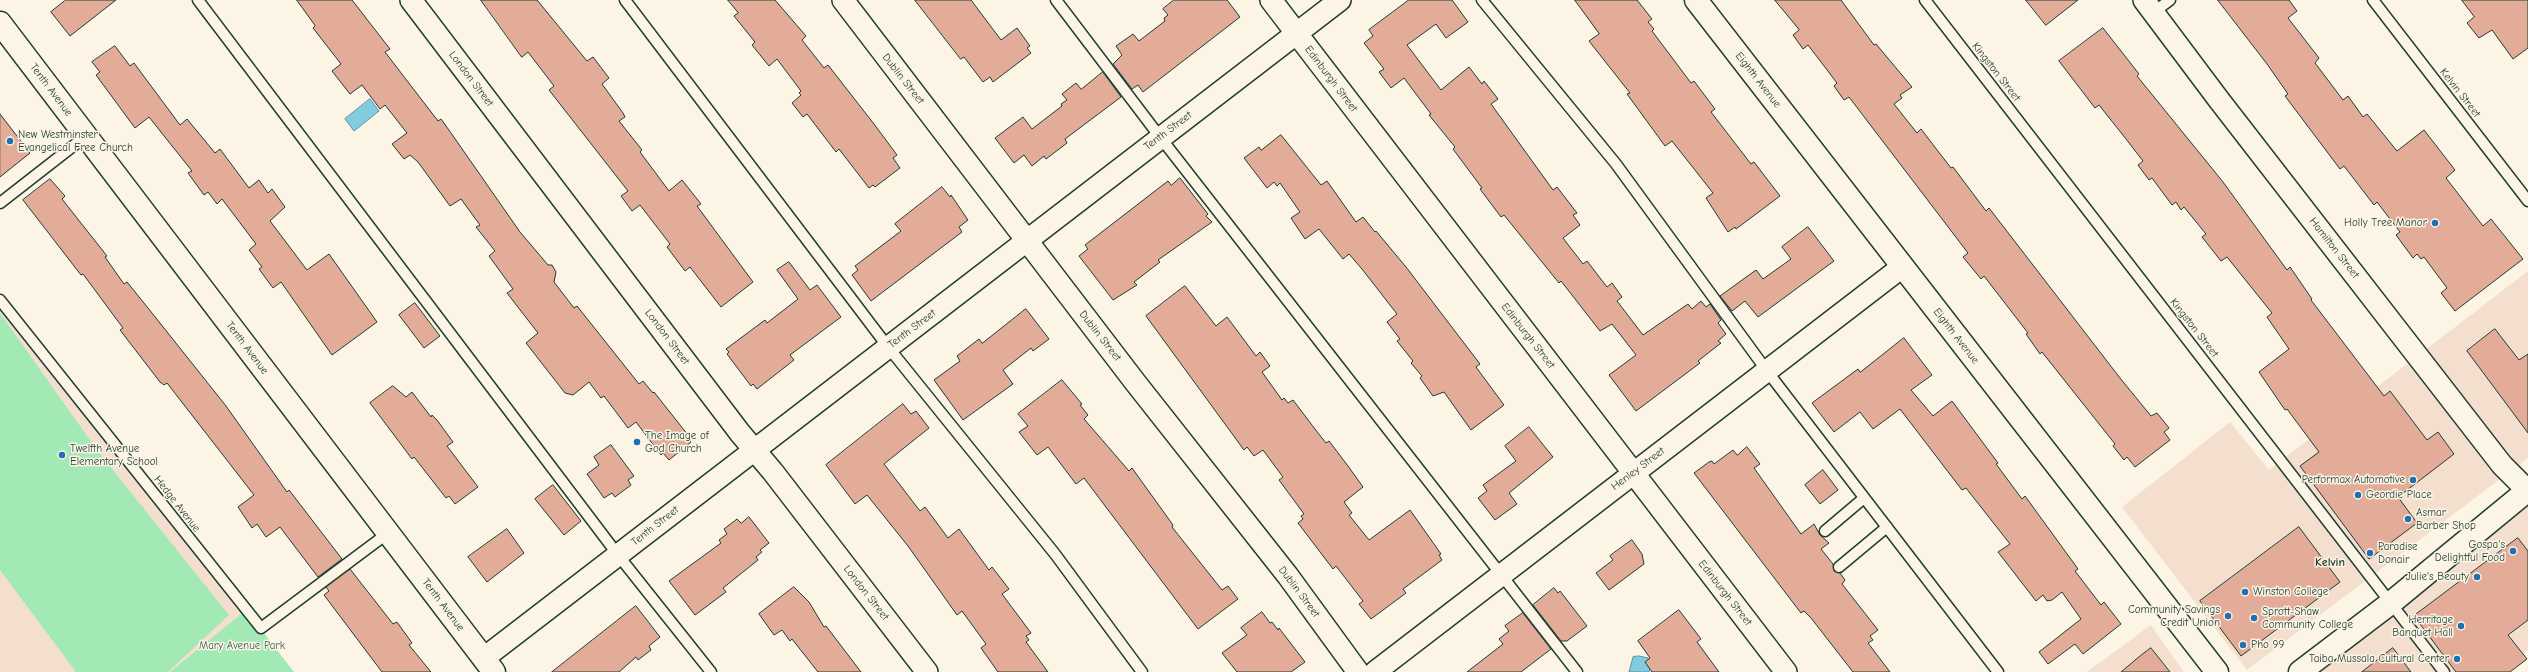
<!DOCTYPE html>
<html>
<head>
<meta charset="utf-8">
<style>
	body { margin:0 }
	canvas { display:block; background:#fcf5e5 }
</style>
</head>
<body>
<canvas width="2528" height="672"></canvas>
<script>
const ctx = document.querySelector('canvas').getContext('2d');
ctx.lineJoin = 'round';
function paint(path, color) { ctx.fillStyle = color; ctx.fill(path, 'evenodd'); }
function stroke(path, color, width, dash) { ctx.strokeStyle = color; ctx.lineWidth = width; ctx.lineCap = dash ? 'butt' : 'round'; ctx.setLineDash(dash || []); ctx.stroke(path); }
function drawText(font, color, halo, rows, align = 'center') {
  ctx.font = font + ' "Comic Neue",sans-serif'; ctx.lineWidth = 3; ctx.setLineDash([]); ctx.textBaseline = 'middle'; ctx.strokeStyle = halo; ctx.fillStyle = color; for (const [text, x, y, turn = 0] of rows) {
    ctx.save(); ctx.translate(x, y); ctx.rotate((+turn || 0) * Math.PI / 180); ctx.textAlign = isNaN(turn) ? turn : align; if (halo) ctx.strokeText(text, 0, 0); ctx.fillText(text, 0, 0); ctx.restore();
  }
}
paint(new Path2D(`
	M 2528,271 L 2528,458 L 2247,670 L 2122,507 L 2230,422 L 2269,470 Z
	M 0,300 L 246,610 L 172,672 L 0,672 Z
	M 2528,490 L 2528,650 L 2500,672 L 2300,672 Z
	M 2151,625 L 2184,672 L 2087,672 Z`), '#f4dfce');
paint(new Path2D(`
	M 0,313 L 97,450 L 229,615 L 168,672 L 76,672 L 0,570 Z
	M 246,610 L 294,672 L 170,672 Z`), '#a2e9b6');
const water = new Path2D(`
	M 370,99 L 379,111 L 354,131 L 345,119 Z
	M 1639,656 L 1648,658 L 1651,663 L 1649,672 L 1629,672 L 1633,657 Z`);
paint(water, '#81cce1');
stroke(water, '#5a939c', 1);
const building = new Path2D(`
	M 66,0 L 116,0 L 70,36 L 51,12 Z
	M 297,0 L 352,0 L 390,49 L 385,52 L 438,121 L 441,119 L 451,133 L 520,232 L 548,265 L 552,265 L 556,272 L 554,282 L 574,308 L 577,306 L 639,384 L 643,381 L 653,393 L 654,392 L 688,435 L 686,436 L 691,442 L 669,460 L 663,453 L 661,455 L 636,422 L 628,428 L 604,396 L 601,398 L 589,382 L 573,395 L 565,393 L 526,343 L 538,333 L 507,293 L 513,289 L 489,256 L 495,251 L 476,227 L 480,225 L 461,199 L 450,206 L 418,162 L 410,155 L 404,159 L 392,144 L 407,133 L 385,105 L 380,109 L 362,85 L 350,94 L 332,71 L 341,64 L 313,28 L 315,26 Z
	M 481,0 L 537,0 L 587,61 L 593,57 L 609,78 L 602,84 L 623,113 L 625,117 L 619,121 L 642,150 L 640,152 L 669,191 L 682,180 L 701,204 L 697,206 L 753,282 L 721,307 L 690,267 L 685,271 L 667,247 L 670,244 L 640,205 L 632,211 L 621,196 L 628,191 L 549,90 L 554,86 L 528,52 L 522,57 Z
	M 728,0 L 775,0 L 806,36 L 802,40 L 824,68 L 828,65 L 874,124 L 897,155 L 893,158 L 900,168 L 875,187 L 873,185 L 869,188 L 839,149 L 836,152 L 807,114 L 803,117 L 792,103 L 801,95 L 799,93 L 801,91 L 777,59 L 769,66 L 752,45 L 755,42 L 734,16 L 738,13 Z
	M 915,0 L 971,0 L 1001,40 L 1017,28 L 1030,46 L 1027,48 L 1031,53 L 993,82 L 990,77 L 983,82 L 964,57 L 961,59 Z
	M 1174,0 L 1227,0 L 1240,17 L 1143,92 L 1138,85 L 1132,89 L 1113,64 L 1122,55 L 1116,46 L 1133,34 L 1139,41 L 1165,21 L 1164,18 L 1168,15 L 1163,9 Z
	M 1409,0 L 1452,0 L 1468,22 L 1446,38 L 1436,24 L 1407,45 L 1441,90 L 1469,67 L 1482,84 L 1484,81 L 1498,99 L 1491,104 L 1553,190 L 1557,187 L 1577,213 L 1573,215 L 1580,225 L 1563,238 L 1583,264 L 1587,261 L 1607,287 L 1612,283 L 1622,297 L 1617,301 L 1643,335 L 1688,304 L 1692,309 L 1701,301 L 1706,307 L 1710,304 L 1721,320 L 1718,323 L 1726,334 L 1718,341 L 1721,343 L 1698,361 L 1700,363 L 1636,411 L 1609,375 L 1636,355 L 1612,324 L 1600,331 L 1561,281 L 1559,283 L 1504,215 L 1501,217 L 1480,189 L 1482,188 L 1453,149 L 1455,147 L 1429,115 L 1431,114 L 1404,78 L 1391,88 L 1379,72 L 1384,69 L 1364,43 L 1373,36 L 1369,30 Z
	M 1575,0 L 1637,0 L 1652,19 L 1648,22 L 1654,29 L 1652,31 L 1691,83 L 1694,81 L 1715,109 L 1711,112 L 1751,164 L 1754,162 L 1780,196 L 1736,229 L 1735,227 L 1728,232 L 1706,198 L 1713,193 L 1672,141 L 1665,146 L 1627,94 L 1630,93 L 1589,41 L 1599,34 Z
	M 1775,0 L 1841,0 L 1874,45 L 1876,44 L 1912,87 L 1900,95 L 1902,98 L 1894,104 L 1917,133 L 1921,129 L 1951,168 L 1953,167 L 1986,211 L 1989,208 L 2120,378 L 2151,416 L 2157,413 L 2169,428 L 2164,432 L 2170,440 L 2135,467 L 2127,457 L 2124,460 L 2113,446 L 2115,444 L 2042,352 L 2040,354 L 2026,334 L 2028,333 L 1984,276 L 1981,279 L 1963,257 L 1968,253 L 1849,97 L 1844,100 L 1834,86 L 1837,83 L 1808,45 L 1803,49 L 1793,35 L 1799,30 Z
	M 2026,0 L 2078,0 L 2046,25 Z
	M 2218,0 L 2289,0 L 2297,11 L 2288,18 L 2319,58 L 2315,63 L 2343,100 L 2348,96 L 2363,117 L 2367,114 L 2397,151 L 2424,130 L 2455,170 L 2446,178 L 2483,226 L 2491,219 L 2523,259 L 2455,311 L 2441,293 L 2447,288 L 2424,257 L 2421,259 L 2417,254 L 2413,258 L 2396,235 L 2400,232 L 2377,202 L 2374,205 L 2344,166 L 2340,169 L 2285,96 L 2288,94 L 2267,64 Z
	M 2462,0 L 2528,0 L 2528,48 L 2513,59 L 2492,30 L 2479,38 L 2467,23 L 2474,17 Z
	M 2103,28 L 2139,74 L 2137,76 L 2223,182 L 2287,270 L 2290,267 L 2312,299 L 2311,300 L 2384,396 L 2390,391 L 2427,440 L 2438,432 L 2454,454 L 2398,497 L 2417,523 L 2369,559 L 2300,466 L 2319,452 L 2287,409 L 2285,410 L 2259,372 L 2289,349 L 2267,317 L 2272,313 L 2227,257 L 2221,261 L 2202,237 L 2206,234 L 2184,207 L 2181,210 L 2176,202 L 2172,205 L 2152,178 L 2149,180 L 2138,165 L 2143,161 L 2126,139 L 2099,105 L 2095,108 L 2059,61 Z
	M 115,46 L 130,66 L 134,63 L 180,125 L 187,119 L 215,153 L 220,149 L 249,188 L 259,180 L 268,193 L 272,189 L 285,207 L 270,221 L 307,270 L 329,254 L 377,322 L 332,355 L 281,282 L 273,288 L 259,269 L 262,267 L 249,250 L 256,244 L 222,199 L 217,204 L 208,192 L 204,195 L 188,173 L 192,171 L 149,117 L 135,128 L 96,75 L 100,72 L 92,62 Z
	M 1103,72 L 1121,97 L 1065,139 L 1067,143 L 1046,159 L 1044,156 L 1032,166 L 1024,155 L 1014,163 L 995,138 L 1023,117 L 1032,129 L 1062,106 L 1061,104 L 1067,100 L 1062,94 L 1076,83 L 1081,89 Z
	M 0,114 L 30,153 L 0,177 Z
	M 1281,135 L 1321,185 L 1327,181 L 1356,222 L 1363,217 L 1375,232 L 1376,231 L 1406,267 L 1480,364 L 1476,367 L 1504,405 L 1471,430 L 1444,392 L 1433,396 L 1420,378 L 1422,376 L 1411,363 L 1413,361 L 1397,341 L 1400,339 L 1387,322 L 1397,314 L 1362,269 L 1349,254 L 1343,259 L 1319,229 L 1305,239 L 1291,218 L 1300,212 L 1280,183 L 1277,186 L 1274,182 L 1267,188 L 1244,158 L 1259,147 L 1261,150 Z
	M 1180,178 L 1208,214 L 1206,216 L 1212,222 L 1158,260 L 1160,262 L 1134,282 L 1137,285 L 1113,300 L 1079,256 L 1088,249 L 1085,245 L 1168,181 L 1171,185 Z
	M 50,179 L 65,196 L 62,199 L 107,256 L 105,257 L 124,284 L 127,282 L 148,308 L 226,406 L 287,492 L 289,490 L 342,559 L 318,577 L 280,527 L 266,537 L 257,524 L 252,528 L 238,507 L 254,495 L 167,383 L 164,385 L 160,382 L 120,330 L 123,328 L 83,274 L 81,275 L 23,200 Z
	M 942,187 L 950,197 L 951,195 L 968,220 L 959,227 L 962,232 L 871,301 L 852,275 L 858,270 L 855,266 L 901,231 L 895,224 Z
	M 1808,227 L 1834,261 L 1758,317 L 1745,301 L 1732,311 L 1720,296 L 1756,270 L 1763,279 L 1791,259 L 1782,247 Z
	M 789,262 L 810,290 L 817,285 L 841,317 L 790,355 L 794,360 L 757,389 L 753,384 L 751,386 L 727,354 L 729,352 L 726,349 L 765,320 L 767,323 L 798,299 L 777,270 Z
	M 1185,286 L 1216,326 L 1227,317 L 1256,356 L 1260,352 L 1270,366 L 1262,372 L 1282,400 L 1284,398 L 1288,403 L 1293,400 L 1318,433 L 1326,443 L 1329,441 L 1348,466 L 1363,487 L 1344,502 L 1352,513 L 1349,515 L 1369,540 L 1410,510 L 1441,554 L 1439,555 L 1442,560 L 1403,589 L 1406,593 L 1371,619 L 1359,604 L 1363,601 L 1336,566 L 1333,569 L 1298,523 L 1303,519 L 1301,516 L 1304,514 L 1279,480 L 1283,477 L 1263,450 L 1254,456 L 1247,447 L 1244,450 L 1146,316 Z
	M 415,303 L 440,336 L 424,348 L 399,315 Z
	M 1026,309 L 1049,339 L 1033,351 L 1031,348 L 1003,370 L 1013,384 L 963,420 L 934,380 L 960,361 L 957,356 L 979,339 L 982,343 Z
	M 2495,329 L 2519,360 L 2528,354 L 2528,433 L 2467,351 Z
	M 1904,338 L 1932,375 L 1911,390 L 1933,416 L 1952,401 L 1998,463 L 1996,464 L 2022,499 L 2025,496 L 2078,569 L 2075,571 L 2101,605 L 2104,602 L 2121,624 L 2083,654 L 2075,644 L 2048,664 L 2039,652 L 2081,619 L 2062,592 L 2052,600 L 2047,601 L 2043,595 L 2036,601 L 1998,552 L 2010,544 L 1966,488 L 1962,490 L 1900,409 L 1873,429 L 1860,412 L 1834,432 L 1812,403 L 1858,369 L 1860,372 Z
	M 1062,380 L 1082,404 L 1080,405 L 1088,415 L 1084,419 L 1129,471 L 1132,468 L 1173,525 L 1172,527 L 1222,590 L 1228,586 L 1238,599 L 1198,629 L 1084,478 L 1076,484 L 1048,447 L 1037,455 L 1019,432 L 1028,426 L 1018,414 Z
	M 393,386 L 406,397 L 412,392 L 431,417 L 432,415 L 437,420 L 453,442 L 447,446 L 478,487 L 455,504 L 449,496 L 446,498 L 414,457 L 412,459 L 370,403 Z
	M 903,404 L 911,414 L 916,411 L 929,428 L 884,464 L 920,511 L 925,507 L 948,538 L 959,529 L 989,570 L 992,567 L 1009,589 L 1002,594 L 1031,633 L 1026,636 L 1029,640 L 1026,642 L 1048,672 L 998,672 L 981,648 L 986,644 L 962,611 L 957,615 L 908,546 L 867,495 L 855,504 L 826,465 Z
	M 1529,427 L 1553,457 L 1509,493 L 1517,504 L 1495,520 L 1478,498 L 1487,491 L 1483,485 L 1516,461 L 1505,446 Z
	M 611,445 L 634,476 L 628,480 L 631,485 L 615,497 L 612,493 L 604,498 L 587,474 L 599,465 L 594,457 Z
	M 1747,447 L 1760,464 L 1754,468 L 1801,534 L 1814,524 L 1820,535 L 1829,543 L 1821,549 L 1833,564 L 1834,571 L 1840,573 L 1845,580 L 1842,584 L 1878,630 L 1870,636 L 1873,640 L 1868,643 L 1890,672 L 1853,672 L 1811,618 L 1804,611 L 1801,613 L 1694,473 L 1709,462 L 1712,461 L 1714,464 L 1733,450 L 1737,455 Z
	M 1823,470 L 1838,490 L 1820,504 L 1805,485 Z
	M 553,485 L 581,521 L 564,535 L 535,499 Z
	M 749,517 L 769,543 L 760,550 L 762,552 L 756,557 L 758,560 L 723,588 L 726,592 L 695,615 L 669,581 L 721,543 L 719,540 L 727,534 L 724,529 L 737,519 L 741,523 Z
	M 2299,527 L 2340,582 L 2241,656 L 2200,601 Z
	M 507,529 L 524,553 L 487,582 L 468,557 Z
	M 2518,538 L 2528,551 L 2528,620 L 2508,635 L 2527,659 L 2510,672 L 2456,672 L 2414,616 Z
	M 1632,540 L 1642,554 L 1644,564 L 1609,590 L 1596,573 L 1613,560 L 1610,556 Z
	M 350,569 L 393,624 L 397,622 L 412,643 L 409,645 L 431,672 L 382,672 L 324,595 L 329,591 L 326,587 Z
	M 794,587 L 809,602 L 824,627 L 826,626 L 861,672 L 818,672 L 792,639 L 790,641 L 782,630 L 774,635 L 759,614 Z
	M 1554,588 L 1558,593 L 1560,591 L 1587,626 L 1567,641 L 1561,641 L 1533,605 Z
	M 636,606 L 660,637 L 649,646 L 651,650 L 638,660 L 636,657 L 619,672 L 552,672 Z
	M 1679,610 L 1701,639 L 1697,642 L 1719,672 L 1652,672 L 1645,662 L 1650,658 L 1638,641 Z
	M 1262,612 L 1270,623 L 1272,622 L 1278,630 L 1279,628 L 1305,662 L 1291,672 L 1237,672 L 1222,653 L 1247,635 L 1241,628 Z
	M 1523,613 L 1551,649 L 1521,672 L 1467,672 L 1503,644 L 1499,639 L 1509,631 L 1505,626 Z
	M 2151,648 L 2170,672 L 2121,672 L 2140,656 Z
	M 2393,648 L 2411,672 L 2362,672 Z`);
paint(building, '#e3ac99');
stroke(building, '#1f3d34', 1);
const service = new Path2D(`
	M 198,0 L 618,555 L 711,672
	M 625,0 L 888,347 L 1055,554 L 1142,672
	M 1056,0 L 1160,137 L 1577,672
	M 1482,0 L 1616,164 L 1767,371 L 1998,672
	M 1925,0 L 2444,672
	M 2373,0 L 2528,201
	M 2154,12 L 2170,0
	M 0,203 L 86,136
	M 0,300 L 261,628 L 388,533
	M 1825,531 L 1864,498
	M 1839,567 L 1887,527`);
const minor = new Path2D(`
	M 411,0 L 740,433 L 773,472 L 927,672
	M 843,0 L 1135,382 L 1288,576 L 1358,672
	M 1271,0 L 1786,672
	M 2144,0 L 2219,100 L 2502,465 L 2528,491
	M 484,658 L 1340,0
	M 1375,672 L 1902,267`);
const tertiary = new Path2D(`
	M 1696,0 L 2217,672
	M 2300,672 L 2392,602 L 2528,490`);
const primary = new Path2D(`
	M 0,23 L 494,672`);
stroke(service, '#1f3d34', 13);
stroke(minor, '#1f3d34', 24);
stroke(tertiary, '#1f3d34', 25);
stroke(primary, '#1f3d34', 25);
stroke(service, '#fcf5e5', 10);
stroke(minor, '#fcf5e5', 21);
stroke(tertiary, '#fcf5e5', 22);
stroke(primary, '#fcf5e5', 22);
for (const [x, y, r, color] of [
	[10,141,4,"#1f6fb2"],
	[2435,223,4,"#1f6fb2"],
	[637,442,4,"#1f6fb2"],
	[62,455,4,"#1f6fb2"],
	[2413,480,4,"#1f6fb2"],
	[2358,495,4,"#1f6fb2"],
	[2408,519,4,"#1f6fb2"],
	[2513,551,4,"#1f6fb2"],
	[2370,553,4,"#1f6fb2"],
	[2477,577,4,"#1f6fb2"],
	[2245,592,4,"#1f6fb2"],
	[2228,616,4,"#1f6fb2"],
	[2254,618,4,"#1f6fb2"],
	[2461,626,4,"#1f6fb2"],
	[2243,645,4,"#1f6fb2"],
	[2457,659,4,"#1f6fb2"]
]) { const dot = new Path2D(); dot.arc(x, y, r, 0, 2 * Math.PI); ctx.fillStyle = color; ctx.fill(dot); stroke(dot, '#fcf5e5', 1.5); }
drawText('11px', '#1f3d34', '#fcf5e5', [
	["Kingston Street",1996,72,52],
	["London Street",471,79,53],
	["Dublin Street",903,79,52],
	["Edinburgh Street",1331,79,53],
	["Eighth Avenue",1758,80,52],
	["Tenth Avenue",51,90,53],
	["Kelvin Street",2460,93,52],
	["Tenth Street",1168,131,-37],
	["Hamilton Street",2334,248,52],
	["Kingston Street",2194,328,52],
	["Tenth Street",912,329,-37],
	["Dublin Street",1100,336,52],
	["Edinburgh Street",1528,336,52],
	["Eighth Avenue",1956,336,52],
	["London Street",667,337,53],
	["Tenth Avenue",247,348,53],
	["Henley Street",1638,469,-37],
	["Hedge Avenue",177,504,52],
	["Tenth Street",655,526,-38],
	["Dublin Street",1299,592,53],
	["London Street",866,593,52],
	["Edinburgh Street",1725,593,52],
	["Tenth Avenue",443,605,53]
]);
drawText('11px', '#1f3d34', '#fcf5e5', [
	["New Westminster",18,135],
	["Evangelical Free Church",18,148],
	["Holly Tree Manor",2427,223,"right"],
	["The Image of",645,436],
	["God Church",645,449],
	["Twelfth Avenue",70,449],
	["Elementary School",70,462],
	["Performax Automotive",2405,480,"right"],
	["Geordie Place",2366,495],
	["Asmar",2416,513],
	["Barber Shop",2416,526],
	["Gospa's",2505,545,"right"],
	["Delightful Food",2505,558,"right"],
	["Paradise",2378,547],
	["Donair",2378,560],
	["Julie's Beauty",2469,577,"right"],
	["Winston College",2253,592],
	["Community Savings",2220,610,"right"],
	["Credit Union",2220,623,"right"],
	["Sprott-Shaw",2262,612],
	["Community College",2262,625],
	["Herritage",2453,620,"right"],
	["Banquet Hall",2453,633,"right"],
	["Pho 99",2251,645],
	["Taiba Mussala Cultural Center",2449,659,"right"]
], 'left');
drawText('11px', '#395f4e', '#fcf5e5', [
	["Mary Avenue Park",242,646]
]);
drawText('bold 12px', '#1f3d34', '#fcf5e5', [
	["Kelvin",2330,563]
]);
</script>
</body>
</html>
